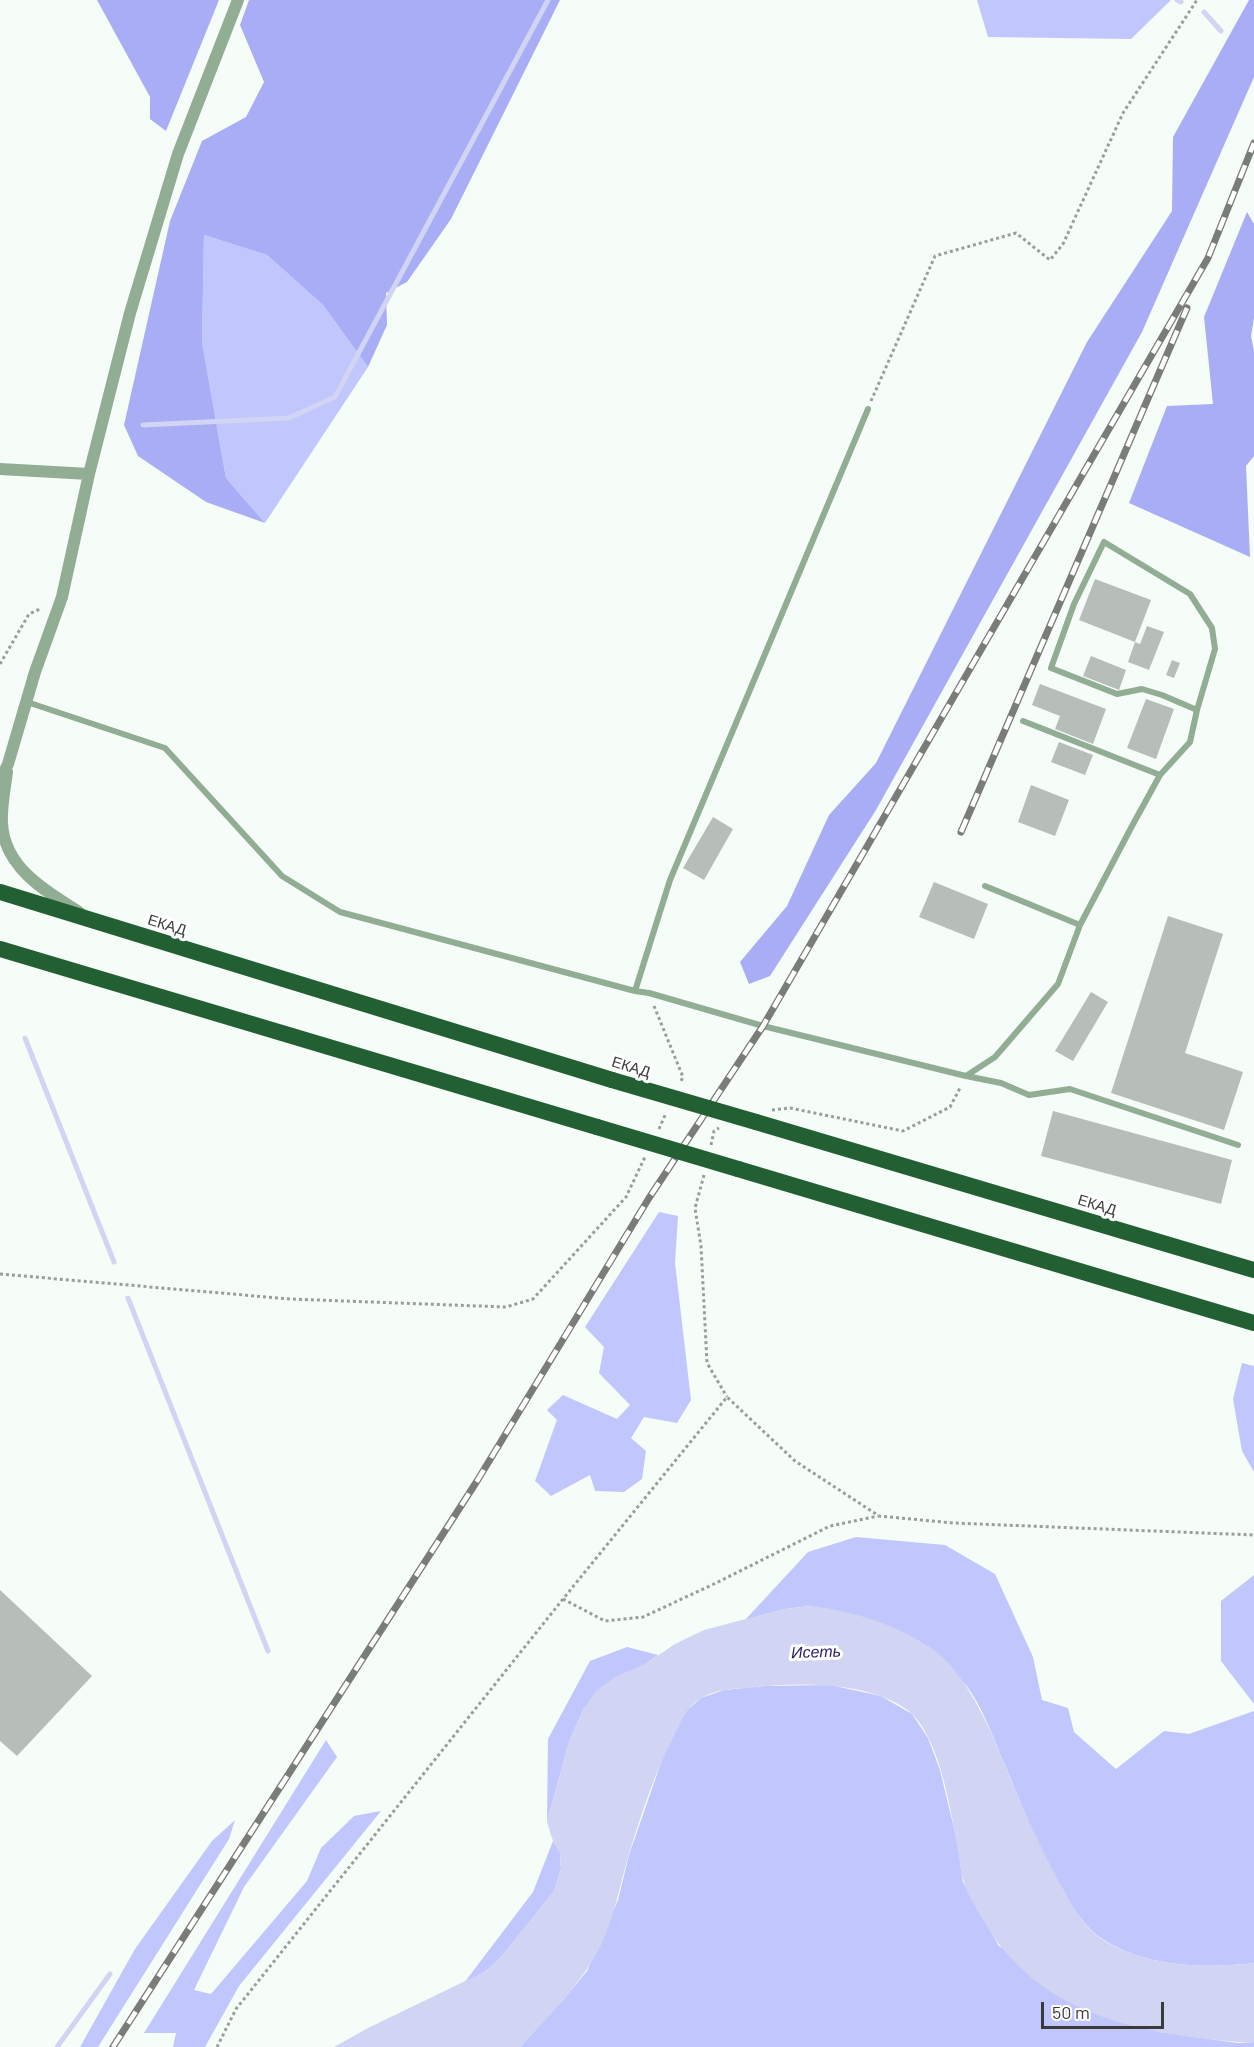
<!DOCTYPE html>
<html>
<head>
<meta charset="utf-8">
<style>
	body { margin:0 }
	#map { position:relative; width:1254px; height:2047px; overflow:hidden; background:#f6fcf7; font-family:Barlow,sans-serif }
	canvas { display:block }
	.scale { position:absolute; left:1041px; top:2002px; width:123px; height:27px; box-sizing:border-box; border:3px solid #3a3c3a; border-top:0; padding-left:8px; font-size:18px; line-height:21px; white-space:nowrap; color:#3a3c3a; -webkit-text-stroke:4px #fff; paint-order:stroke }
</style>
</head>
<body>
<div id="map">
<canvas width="1254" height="2047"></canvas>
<div class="scale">50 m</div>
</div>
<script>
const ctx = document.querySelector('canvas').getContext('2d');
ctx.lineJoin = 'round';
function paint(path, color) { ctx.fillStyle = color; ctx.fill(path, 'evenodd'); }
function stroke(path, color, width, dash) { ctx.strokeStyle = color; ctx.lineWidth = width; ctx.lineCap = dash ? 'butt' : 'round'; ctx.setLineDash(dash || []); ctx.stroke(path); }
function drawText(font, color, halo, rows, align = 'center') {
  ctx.font = font + ' Barlow,sans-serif'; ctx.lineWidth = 6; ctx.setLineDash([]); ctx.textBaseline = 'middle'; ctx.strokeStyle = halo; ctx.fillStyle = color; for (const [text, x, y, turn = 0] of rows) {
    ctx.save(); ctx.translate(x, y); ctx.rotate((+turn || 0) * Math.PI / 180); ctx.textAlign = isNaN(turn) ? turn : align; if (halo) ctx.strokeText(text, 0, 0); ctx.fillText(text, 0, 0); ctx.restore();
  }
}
paint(new Path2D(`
	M 977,0 L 1171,0 L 1131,39 L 988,37 Z
	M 204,235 L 267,255 L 323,305 L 368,367 L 265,523 L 226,478 L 202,342 Z
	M 659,1212 L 678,1216 L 675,1263 L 691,1400 L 677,1423 L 644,1417 L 631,1438 L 646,1451 L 642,1479 L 624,1492 L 595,1491 L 590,1475 L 551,1496 L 535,1481 L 557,1420 L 547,1410 L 563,1395 L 617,1419 L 630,1405 L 599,1373 L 604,1347 L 585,1327 Z
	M 1242,1363 L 1254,1366 L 1254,1472 L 1242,1451 L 1233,1399 Z
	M 856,1537 L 945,1545 L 995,1574 L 1033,1657 L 1042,1700 L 1068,1708 L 1074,1732 L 1116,1769 L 1164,1731 L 1189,1734 L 1254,1711 L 1254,1963 C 1204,1969 1144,1967 1101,1938 C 1063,1913 1023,1808 1005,1765 C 994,1740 982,1705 965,1684 C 957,1675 939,1670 929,1665 C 890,1645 850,1626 811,1606 L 784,1609 L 745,1620 L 808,1552 Z
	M 1254,1575 L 1254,1704 L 1221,1661 L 1221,1601 Z
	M 627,1647 L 658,1655 L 584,1708 L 569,1742 L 547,1822 L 548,1739 L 590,1661 Z
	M 830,1685 L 881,1696 L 912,1714 L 928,1738 L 940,1770 L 957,1841 L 963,1882 L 999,1946 L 1160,2032 L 1238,2043 L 1254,2042 L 1254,2047 L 520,2047 L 564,1999 L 587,1971 L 618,1900 L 629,1855 L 663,1757 L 685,1712 L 701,1698 L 724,1690 L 766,1686 Z
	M 326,1740 L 337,1757 L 244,1887 L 194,1990 L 211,1994 L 307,1881 L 321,1848 L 354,1816 L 381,1811 L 239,1986 L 205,2047 L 173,2047 L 176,2033 L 144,2033 Z
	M 235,1820 L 229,1839 L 98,2047 L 80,2047 L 135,1949 L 212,1841 Z
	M 553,1841 L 560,1852 L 561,1869 L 554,1891 L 502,1956 L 486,1971 L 464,1983 L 533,1892 Z`), '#c1c6fc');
paint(new Path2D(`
	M 97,0 L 219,0 L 166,131 L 150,119 L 150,97 Z
	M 249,0 L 560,0 L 451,219 L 407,282 L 386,293 L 387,325 L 368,367 L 323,305 L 267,255 L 204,235 L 202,342 L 226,478 L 265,523 L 206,502 L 138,456 L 124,425 L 170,221 L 202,141 L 246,117 L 264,82 L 240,25 Z
	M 1249,0 L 1254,0 L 1254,77 L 1142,332 L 876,810 L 770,976 L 749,984 L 740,962 L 787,906 L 829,815 L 876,763 L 1087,342 L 1172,211 L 1173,137 Z
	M 1247,212 L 1254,224 L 1254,318 L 1251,336 L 1254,351 L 1254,456 L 1246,466 L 1250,557 L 1129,503 L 1167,406 L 1213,404 L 1204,317 Z`), '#a9adf5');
paint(new Path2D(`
	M 811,1606 C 853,1611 899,1625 934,1650 C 960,1668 984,1715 996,1744 C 1017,1794 1037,1844 1065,1892 C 1074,1909 1084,1927 1100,1938 C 1144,1967 1204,1969 1254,1963 L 1254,2042 C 1233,2043 1212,2039 1191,2037 C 1106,2025 1033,2001 986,1925 C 978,1911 966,1894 963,1878 C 954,1834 945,1746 912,1714 C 877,1682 801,1682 756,1687 C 738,1689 716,1688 700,1699 C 686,1707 681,1722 674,1735 C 655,1773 641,1814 629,1854 C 620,1884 615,1914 602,1943 C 582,1983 551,2014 520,2047 L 334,2047 L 368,2028 L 486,1971 L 502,1956 L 554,1891 L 561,1869 L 560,1852 L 553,1841 L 547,1822 L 569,1742 L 584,1708 L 596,1691 L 615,1677 L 647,1663 L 675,1644 L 704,1630 L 784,1609 Z`), '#d1d4f2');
stroke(new Path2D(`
	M 1177,0 L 1181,2
	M 1204,12 L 1221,31
	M 143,425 L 289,418 L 335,397 L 548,0
	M 25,1038 L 114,1262
	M 128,1298 L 268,1651
	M 57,2047 L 110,1974`), '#d1d4f2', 5);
paint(new Path2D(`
	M 1095,579 L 1151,600 L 1135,642 L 1079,620 Z
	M 1147,626 L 1164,632 L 1149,670 L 1128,662 L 1135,642 L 1140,644 Z
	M 1091,656 L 1126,670 L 1119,690 L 1083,676 Z
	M 1172,660 L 1180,663 L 1174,678 L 1166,675 Z
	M 1040,684 L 1106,709 L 1093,744 L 1055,729 L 1060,716 L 1032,705 Z
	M 1146,699 L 1174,709 L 1156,759 L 1127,748 Z
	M 1059,742 L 1093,755 L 1085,775 L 1051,762 Z
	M 1031,785 L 1069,800 L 1055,836 L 1018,822 Z
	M 713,817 L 733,829 L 704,880 L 683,868 Z
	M 934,882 L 988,904 L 974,939 L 919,917 Z
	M 1168,916 L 1223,934 L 1185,1053 L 1243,1072 L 1224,1130 L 1111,1093 Z
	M 1091,992 L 1108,1002 L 1073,1061 L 1055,1051 Z
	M 1053,1111 L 1232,1160 L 1221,1204 L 1041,1156 Z
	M 0,1590 L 92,1676 L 17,1756 L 0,1741 Z`), '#b7bdb8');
stroke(new Path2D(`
	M 871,401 L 935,256 L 1016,233 L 1050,260 L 1063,244 L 1123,113 L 1197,0
	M 0,664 L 29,614 L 42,608
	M 654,1006 L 683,1077 L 680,1083
	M 772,1110 L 790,1108 L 903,1131 L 950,1107 L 961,1086
	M 659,1129 L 666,1113
	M 711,1145 L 714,1131 L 719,1128
	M 704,1175 L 695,1208 L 701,1246 L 707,1363 L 727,1397
	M 0,1274 L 290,1299 L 506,1307 L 533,1299 L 626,1197 L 645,1157
	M 563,1599 L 605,1621 L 643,1617 L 716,1583 L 830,1526 L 878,1516
	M 217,2047 L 236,2009 L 563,1599 L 727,1397 L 795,1461 L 879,1516 L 953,1523 L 1254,1535`), '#9a9e9a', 3, [3, 3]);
stroke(new Path2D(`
	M 27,702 L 165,748 L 282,876 L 340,912 L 635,991 L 649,993 L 763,1026 L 966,1076 L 995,1057 L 1058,984 L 1080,925 L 1132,826 L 1160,775 L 1190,742 L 1197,710 L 1215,649 L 1212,628 L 1190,594 L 1104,542 L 1074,604 L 1051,668 L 1117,694 L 1142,689 L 1162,695 L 1197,710
	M 1023,721 L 1160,775
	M 985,886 L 1080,925
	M 635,991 L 670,880 L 868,409
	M 966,1076 L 1001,1083 L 1029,1095 L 1070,1089 L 1238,1145`), '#91ad94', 6);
stroke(new Path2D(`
	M 0,469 L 89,474
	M 7,772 C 5,788 1,807 2,823 C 4,867 45,891 79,912
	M 0,781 L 8,764 L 35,672 L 62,597 L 89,474 L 130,313 L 178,154 L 238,0`), '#91ad94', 12);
stroke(new Path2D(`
	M 0,892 L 612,1080
	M 0,949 L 597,1127
	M 756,1122 L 1254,1270
	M 738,1169 L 1254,1323`), '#226033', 16);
const rail = new Path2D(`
	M 961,832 L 1187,308
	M 113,2047 L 477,1481 L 649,1198 L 763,1026 L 1208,258 L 1254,143`);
stroke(rail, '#797c79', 7);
stroke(rail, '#fff', 4.5, [14]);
stroke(new Path2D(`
	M 612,1080 L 756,1122
	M 597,1127 L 738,1169`), '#226033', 16);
drawText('15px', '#3a3c3a', '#fff', [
	["ЕКАД",167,925,17],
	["ЕКАД",631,1067,17],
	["ЕКАД",1097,1205,17]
]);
drawText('italic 16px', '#261b6c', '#fff', [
	["Исеть",816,1652,-2]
]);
</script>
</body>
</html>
